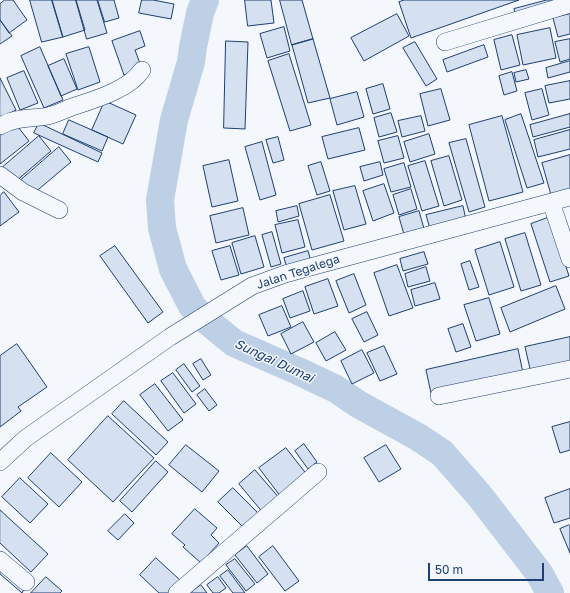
<!DOCTYPE html>
<html>
<head>
<meta charset="utf-8">
<style>
	body { margin:0 }
	#map { position:relative; width:570px; height:593px; overflow:hidden; background:#f4f7fb; font-family:"Golos Text",sans-serif }
	canvas { display:block }
	.scale { position:absolute; left:428px; top:563px; width:116px; height:18px; box-sizing:border-box; border:2px solid #1d3f73; border-top:0; padding-left:5px; font-size:12px; line-height:14px; white-space:nowrap; color:#1d3f73; -webkit-text-stroke:3px #f4f7fb; paint-order:stroke }
</style>
</head>
<body>
<div id="map">
<canvas width="570" height="593"></canvas>
<div class="scale">50 m</div>
</div>
<script>
const ctx = document.querySelector('canvas').getContext('2d');
ctx.lineJoin = 'round';
function stroke(path, color, width, dash) { ctx.strokeStyle = color; ctx.lineWidth = width; ctx.lineCap = dash ? 'butt' : 'round'; ctx.setLineDash(dash || []); ctx.stroke(path); }
function paint(path, color) { ctx.fillStyle = color; ctx.fill(path, 'evenodd'); }
function drawText(font, color, halo, rows, align = 'center') {
  ctx.font = font + ' "Golos Text",sans-serif'; ctx.lineWidth = 3; ctx.setLineDash([]); ctx.textBaseline = 'middle'; ctx.strokeStyle = halo; ctx.fillStyle = color; for (const [text, x, y, turn = 0] of rows) {
    ctx.save(); ctx.translate(x, y); ctx.rotate((+turn || 0) * Math.PI / 180); ctx.textAlign = isNaN(turn) ? turn : align; if (halo) ctx.strokeText(text, 0, 0); ctx.fillText(text, 0, 0); ctx.restore();
  }
}
stroke(new Path2D(`
	M 205,0 L 200,13 L 193,47 L 191,62 L 174,120 L 160,200 L 162,228 L 173,269 L 192,306 L 201,316 L 234,343 L 298,371 L 336,389 L 358,404 L 418,437 L 442,453 L 479,495 L 539,573 L 550,593`), '#bed0e5', 28);
const building = new Path2D(`
	M 5,0 L 13,0 L 27,20 L 9,33 L 0,20 L 0,4 Z
	M 30,0 L 52,0 L 63,37 L 42,42 Z
	M 52,0 L 76,0 L 85,30 L 63,37 Z
	M 76,0 L 97,0 L 107,33 L 87,39 Z
	M 98,0 L 114,0 L 119,18 L 105,22 Z
	M 142,0 L 153,0 L 174,4 L 171,19 L 139,13 Z
	M 245,0 L 271,0 L 274,23 L 248,26 Z
	M 280,0 L 302,0 L 313,39 L 292,45 Z
	M 405,0 L 519,0 L 411,38 L 399,2 Z
	M 547,0 L 570,0 L 517,19 L 514,9 Z
	M 397,14 L 409,36 L 364,61 L 351,38 Z
	M 570,14 L 570,34 L 558,37 L 553,18 Z
	M 0,20 L 12,36 L 0,44 Z
	M 284,27 L 290,51 L 267,58 L 260,34 Z
	M 550,28 L 556,58 L 523,65 L 517,35 Z
	M 140,31 L 145,46 L 135,50 L 142,69 L 124,75 L 112,41 Z
	M 512,35 L 520,65 L 501,70 L 494,40 Z
	M 313,39 L 330,98 L 308,103 L 292,45 Z
	M 570,39 L 570,59 L 560,62 L 555,42 Z
	M 226,41 L 248,42 L 245,129 L 224,128 Z
	M 415,42 L 437,79 L 426,86 L 403,48 Z
	M 484,45 L 488,57 L 447,72 L 443,60 Z
	M 40,47 L 63,100 L 44,108 L 21,56 Z
	M 89,47 L 100,82 L 78,90 L 66,54 Z
	M 289,54 L 311,125 L 290,131 L 268,61 Z
	M 64,59 L 77,89 L 61,96 L 48,66 Z
	M 570,61 L 570,72 L 548,78 L 546,68 Z
	M 526,70 L 529,79 L 516,82 L 514,73 Z
	M 24,71 L 38,103 L 20,110 L 7,78 Z
	M 512,72 L 517,91 L 504,95 L 499,76 Z
	M 0,78 L 16,110 L 0,118 Z
	M 570,81 L 570,99 L 549,103 L 545,86 Z
	M 383,84 L 390,109 L 373,114 L 366,89 Z
	M 441,89 L 450,120 L 428,126 L 420,94 Z
	M 542,89 L 549,115 L 532,120 L 525,93 Z
	M 357,92 L 364,117 L 337,125 L 330,99 Z
	M 105,101 L 136,115 L 123,144 L 92,130 Z
	M 391,113 L 397,132 L 379,137 L 374,118 Z
	M 521,114 L 544,183 L 527,188 L 505,120 Z
	M 570,114 L 570,127 L 533,137 L 530,125 Z
	M 421,116 L 425,131 L 402,137 L 398,121 Z
	M 502,116 L 523,192 L 489,201 L 469,125 Z
	M 69,120 L 108,137 L 102,151 L 63,134 Z
	M 15,123 L 29,141 L 0,164 L 0,136 Z
	M 39,123 L 102,153 L 98,162 L 34,133 Z
	M 359,128 L 365,150 L 328,159 L 322,137 Z
	M 570,130 L 570,149 L 538,157 L 534,140 Z
	M 429,134 L 435,154 L 410,162 L 404,142 Z
	M 39,136 L 51,151 L 15,182 L 3,167 Z
	M 398,136 L 404,158 L 384,163 L 378,141 Z
	M 278,137 L 284,160 L 273,163 L 266,140 Z
	M 466,139 L 485,207 L 469,212 L 449,143 Z
	M 262,142 L 276,195 L 260,200 L 245,147 Z
	M 59,147 L 71,162 L 33,194 L 21,180 Z
	M 570,155 L 570,190 L 551,195 L 542,163 Z
	M 449,156 L 462,200 L 444,206 L 431,161 Z
	M 229,160 L 238,201 L 212,207 L 203,166 Z
	M 425,161 L 439,206 L 422,211 L 408,166 Z
	M 321,162 L 330,191 L 317,195 L 308,166 Z
	M 380,162 L 383,175 L 364,181 L 360,167 Z
	M 404,163 L 411,187 L 391,192 L 384,169 Z
	M 384,184 L 394,213 L 373,221 L 363,191 Z
	M 355,186 L 366,224 L 344,230 L 333,191 Z
	M 411,189 L 417,209 L 399,215 L 393,195 Z
	M 4,192 L 19,212 L 0,226 L 0,196 Z
	M 330,195 L 344,241 L 312,250 L 299,204 Z
	M 297,206 L 299,216 L 278,222 L 276,211 Z
	M 463,206 L 466,220 L 430,229 L 426,215 Z
	M 243,208 L 249,235 L 216,243 L 210,216 Z
	M 419,211 L 425,232 L 405,238 L 399,217 Z
	M 550,217 L 569,276 L 550,282 L 531,224 Z
	M 298,220 L 305,247 L 282,253 L 275,225 Z
	M 272,232 L 281,264 L 271,267 L 262,235 Z
	M 525,233 L 541,285 L 521,291 L 505,239 Z
	M 255,236 L 264,267 L 241,274 L 232,243 Z
	M 500,242 L 514,287 L 489,295 L 475,250 Z
	M 115,246 L 163,312 L 148,323 L 100,256 Z
	M 230,246 L 239,275 L 221,280 L 212,251 Z
	M 308,251 L 311,261 L 287,268 L 284,258 Z
	M 424,252 L 428,264 L 403,271 L 400,259 Z
	M 470,261 L 479,287 L 469,290 L 461,264 Z
	M 397,265 L 413,308 L 389,316 L 374,273 Z
	M 426,267 L 430,281 L 408,287 L 405,274 Z
	M 354,274 L 366,305 L 349,313 L 336,281 Z
	M 328,279 L 338,306 L 314,314 L 305,287 Z
	M 435,283 L 440,299 L 415,306 L 411,290 Z
	M 556,286 L 565,309 L 510,332 L 501,308 Z
	M 303,291 L 310,311 L 290,318 L 283,299 Z
	M 489,298 L 500,334 L 476,341 L 464,305 Z
	M 282,306 L 291,327 L 268,336 L 259,315 Z
	M 367,312 L 378,335 L 364,342 L 352,319 Z
	M 303,322 L 314,342 L 291,354 L 281,334 Z
	M 463,324 L 471,347 L 456,352 L 448,329 Z
	M 335,332 L 346,350 L 326,361 L 316,343 Z
	M 570,337 L 570,365 L 531,373 L 525,347 Z
	M 17,344 L 47,387 L 18,407 L 21,411 L 0,427 L 0,356 Z
	M 384,346 L 397,374 L 380,381 L 367,353 Z
	M 518,349 L 523,373 L 431,393 L 426,370 Z
	M 362,350 L 374,373 L 352,384 L 341,361 Z
	M 201,359 L 211,375 L 203,380 L 193,364 Z
	M 184,364 L 200,386 L 192,392 L 176,370 Z
	M 173,373 L 196,404 L 184,413 L 161,381 Z
	M 155,384 L 183,420 L 168,431 L 140,395 Z
	M 205,389 L 217,405 L 209,411 L 197,395 Z
	M 124,401 L 168,442 L 156,455 L 112,414 Z
	M 108,416 L 154,458 L 113,502 L 68,460 Z
	M 570,422 L 570,450 L 560,453 L 552,427 Z
	M 304,444 L 317,462 L 308,469 L 295,451 Z
	M 186,445 L 219,471 L 202,492 L 169,465 Z
	M 386,445 L 401,469 L 379,482 L 364,458 Z
	M 286,448 L 308,476 L 281,497 L 259,468 Z
	M 51,453 L 82,482 L 59,507 L 28,478 Z
	M 156,461 L 168,472 L 132,512 L 120,501 Z
	M 255,470 L 281,500 L 264,514 L 239,484 Z
	M 20,478 L 48,504 L 30,523 L 2,497 Z
	M 233,488 L 261,516 L 247,531 L 218,502 Z
	M 570,489 L 570,518 L 554,523 L 545,498 Z
	M 195,509 L 217,528 L 211,535 L 219,543 L 201,563 L 183,547 L 185,545 L 172,534 Z
	M 0,510 L 48,554 L 31,572 L 0,543 Z
	M 125,514 L 134,523 L 118,540 L 108,531 Z
	M 569,525 L 570,526 L 570,553 L 560,529 Z
	M 247,546 L 268,574 L 257,583 L 235,555 Z
	M 273,546 L 299,581 L 285,591 L 259,557 Z
	M 156,558 L 180,580 L 168,593 L 159,593 L 140,575 Z
	M 235,559 L 255,584 L 246,591 L 226,565 Z
	M 5,569 L 26,585 L 22,593 L 0,574 Z
	M 228,570 L 245,593 L 233,593 L 220,576 Z
	M 46,577 L 62,591 L 60,593 L 31,593 Z
	M 218,577 L 226,588 L 219,593 L 213,593 L 207,585 Z
	M 201,585 L 207,593 L 190,593 Z`);
paint(building, '#d5e0f0');
stroke(building, '#1d3f73', 1);
const minor = new Path2D(`
	M 445,42 L 570,4
	M 0,126 C 16,117 31,119 48,116 C 56,114 64,110 72,107 C 93,100 129,90 142,70
	M 0,175 L 23,192 L 59,210
	M 551,202 L 570,259
	M 439,396 L 570,369
	M 0,462 L 26,438 L 170,337 L 252,286 L 285,274 L 303,269 L 570,197
	M 0,560 L 26,582
	M 177,593 L 318,472`);
stroke(minor, '#1d3f73', 18);
stroke(minor, '#f4f7fb', 17);
drawText('12px', '#1d3f73', '#f4f7fb', [
	["Jalan Tegalega",298,272,-18]
]);
drawText('italic 13px', '#1d3f73', '#f4f7fb', [
	["Sungai Dumai",274,361,25]
]);
</script>
</body>
</html>
